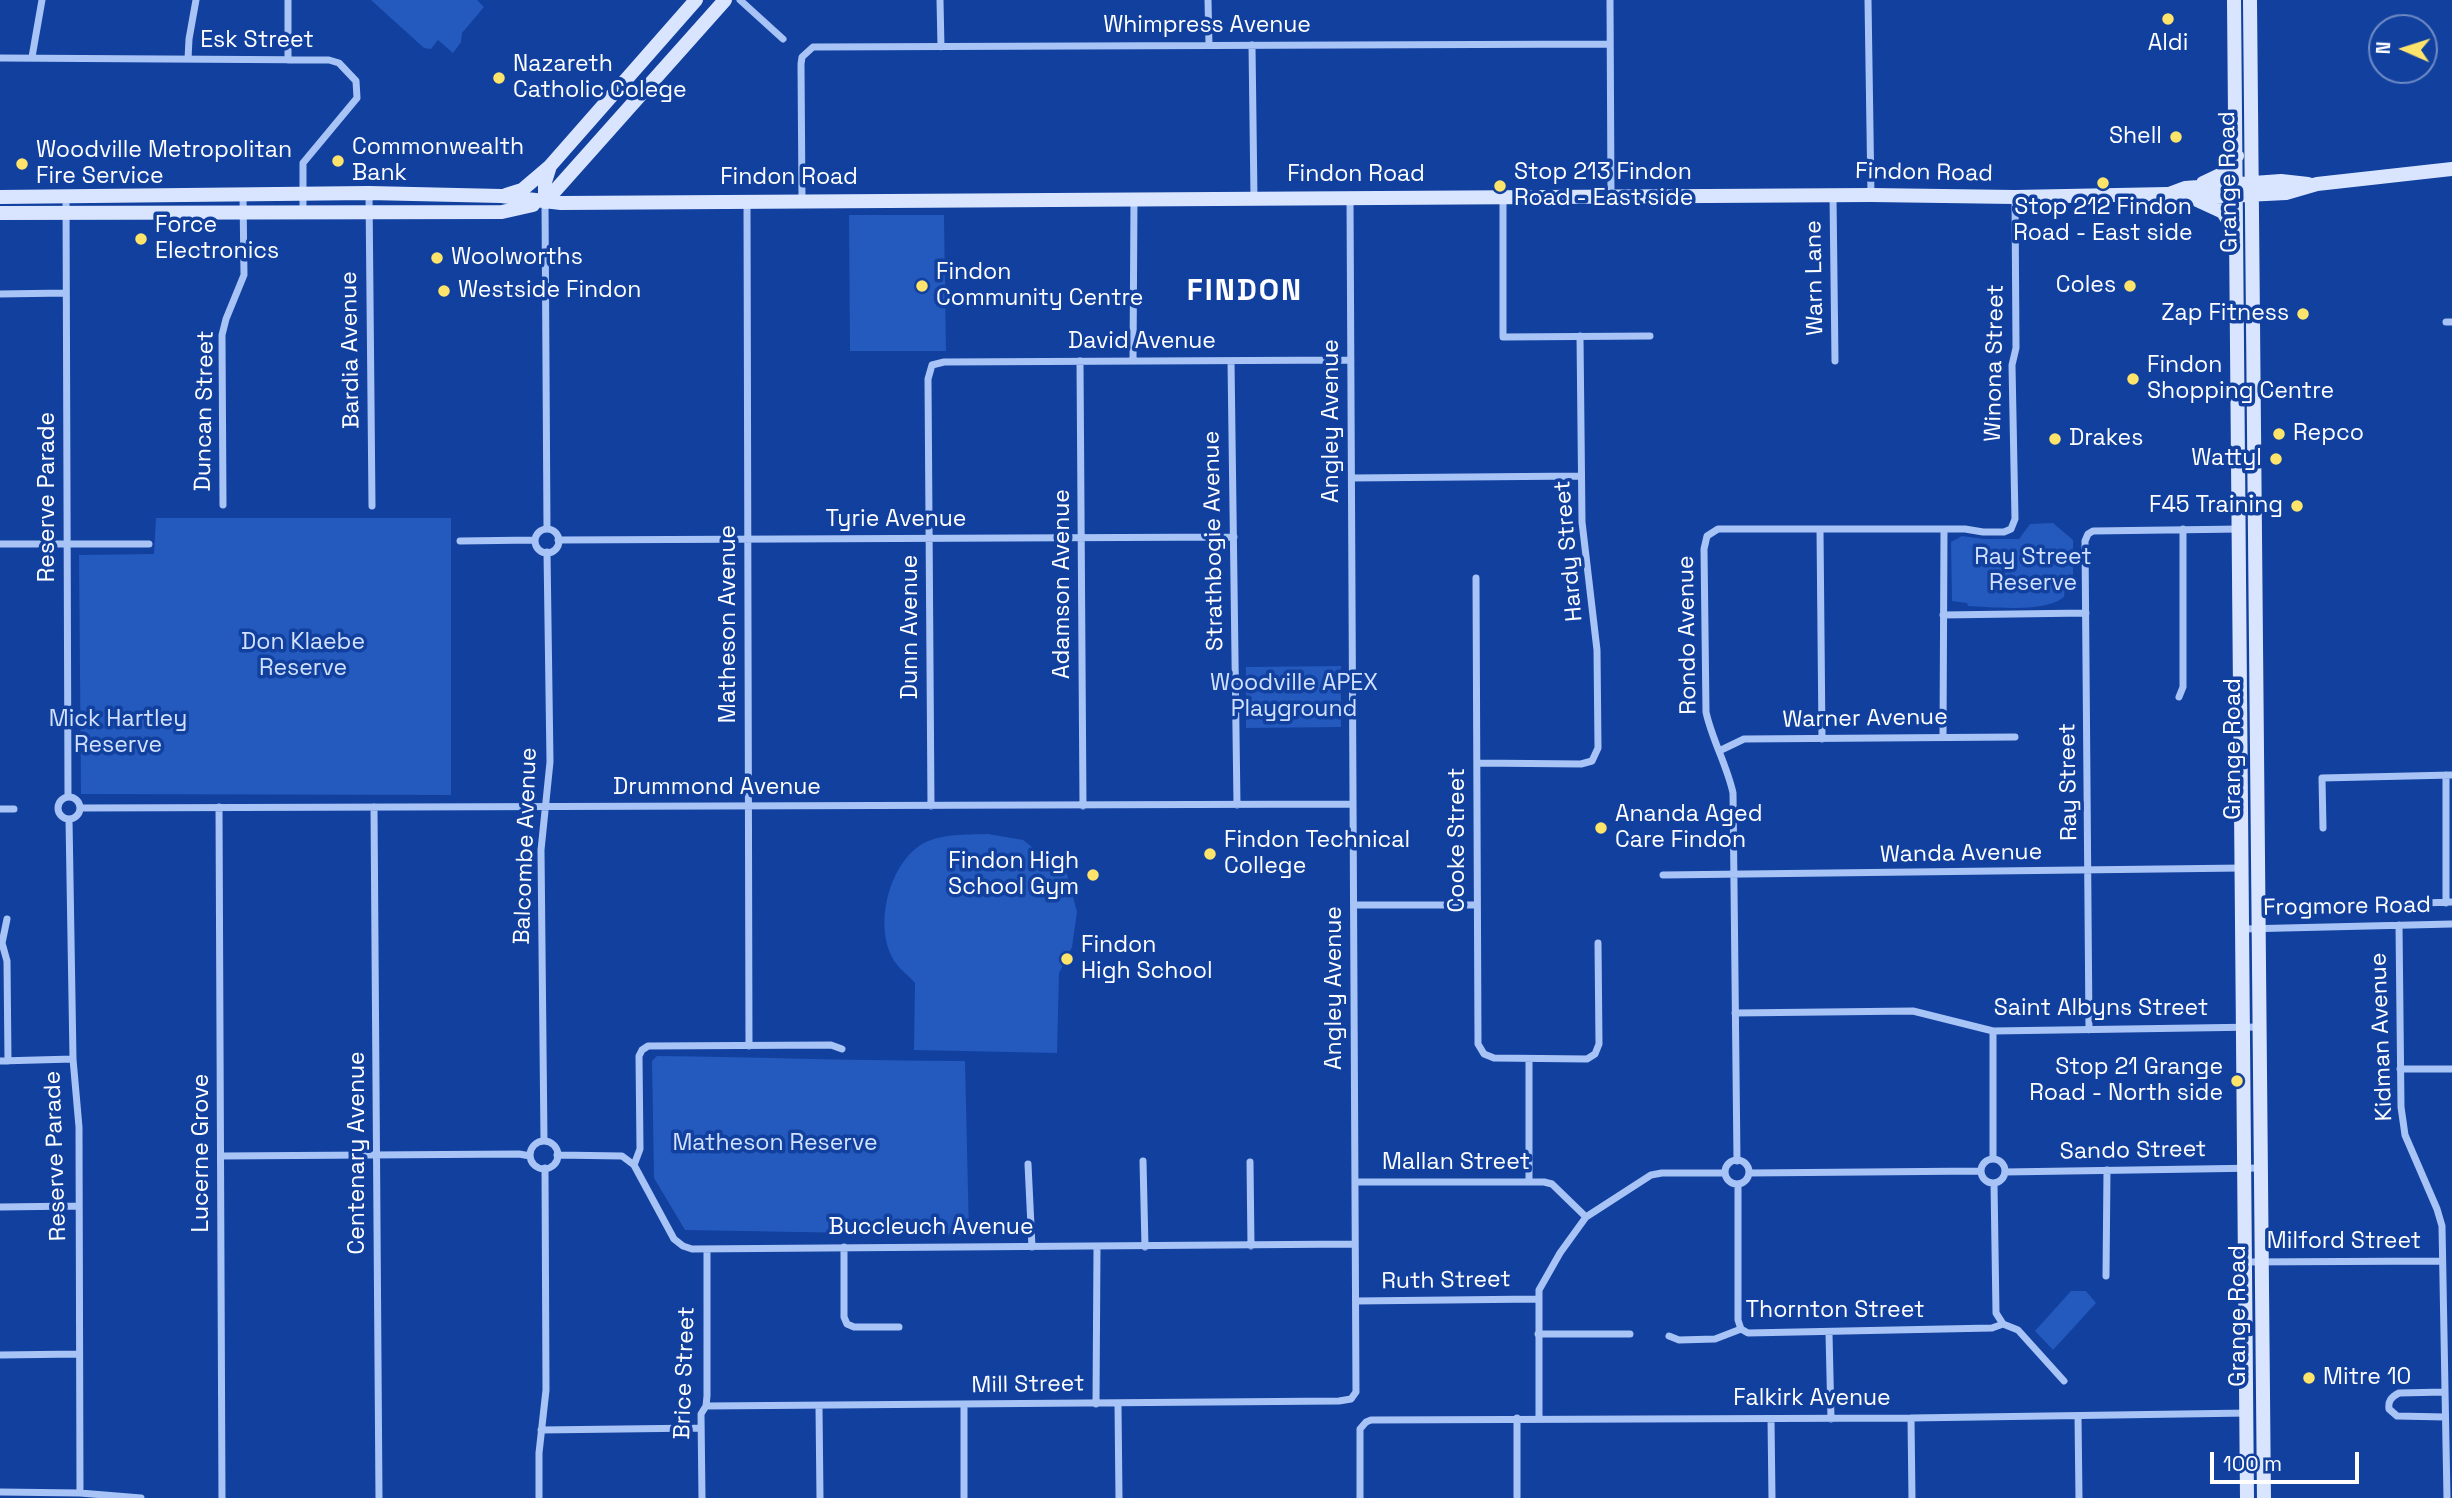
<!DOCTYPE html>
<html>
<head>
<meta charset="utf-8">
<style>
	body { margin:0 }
	#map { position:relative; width:2452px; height:1498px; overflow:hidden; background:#11409f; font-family:"Space Grotesk",sans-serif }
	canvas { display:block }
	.north { position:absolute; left:2368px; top:14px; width:70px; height:70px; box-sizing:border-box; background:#11409f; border:2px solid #708cc5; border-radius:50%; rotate:273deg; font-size:19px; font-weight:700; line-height:28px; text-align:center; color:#fff }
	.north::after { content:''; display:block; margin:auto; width:24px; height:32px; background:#ffe46c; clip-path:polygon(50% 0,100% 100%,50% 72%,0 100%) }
	.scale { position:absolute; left:2210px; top:1452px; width:149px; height:32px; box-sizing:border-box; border:4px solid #fff; border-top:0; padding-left:9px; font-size:21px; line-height:24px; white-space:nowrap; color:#fff; -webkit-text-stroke:5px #11409f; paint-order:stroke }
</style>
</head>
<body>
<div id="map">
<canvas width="2452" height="1498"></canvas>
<div class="north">N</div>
<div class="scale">100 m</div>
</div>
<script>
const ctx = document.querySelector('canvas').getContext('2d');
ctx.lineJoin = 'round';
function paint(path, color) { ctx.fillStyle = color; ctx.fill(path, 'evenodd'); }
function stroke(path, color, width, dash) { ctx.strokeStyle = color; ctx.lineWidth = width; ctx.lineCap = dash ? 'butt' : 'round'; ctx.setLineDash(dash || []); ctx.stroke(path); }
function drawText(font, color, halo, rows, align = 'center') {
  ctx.font = font + ' "Space Grotesk",sans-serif'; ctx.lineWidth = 7; ctx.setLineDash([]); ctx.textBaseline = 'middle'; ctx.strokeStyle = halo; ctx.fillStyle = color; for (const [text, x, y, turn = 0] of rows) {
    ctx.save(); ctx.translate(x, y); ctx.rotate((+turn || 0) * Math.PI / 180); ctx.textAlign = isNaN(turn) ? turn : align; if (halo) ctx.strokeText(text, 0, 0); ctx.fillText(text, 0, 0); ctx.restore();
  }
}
paint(new Path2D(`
	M 371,0 L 477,0 L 484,7 L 462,33 L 461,42 L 453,53 L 438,40 L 431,49 L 424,48 Z
	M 849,215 L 944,215 L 946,351 L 850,351 Z
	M 156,518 L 451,518 L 451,795 L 81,794 L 79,555 L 154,554 Z
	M 2053,523 L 2073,540 L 2073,584 L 2065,586 L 2064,597 C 2045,613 1993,607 1968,606 L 1967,603 L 1952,601 L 1951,542 L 1962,536 L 1984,539 L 2019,539 L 2030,524 Z
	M 1341,666 L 1341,727 L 1246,728 L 1246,667 Z
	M 988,834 L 1023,840 L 1067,874 L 1077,912 L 1072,947 L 1059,973 L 1057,1053 L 914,1050 L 915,983 C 909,976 898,968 893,959 C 874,926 888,868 919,846 C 938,833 966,835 988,834 Z
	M 657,1056 C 760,1057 862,1061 965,1061 L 969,1235 L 685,1230 L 654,1178 L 652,1061 Z
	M 2071,1291 L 2086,1291 L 2096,1303 L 2053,1350 L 2035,1331 Z`), '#2459bd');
stroke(new Path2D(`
	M 288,0 L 288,60
	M 740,0 L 783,39
	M 940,0 L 941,47
	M 1208,0 L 1209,45
	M 1610,0 L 1611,196
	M 1868,0 L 1871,195
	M 1252,45 L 1254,198
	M 32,57 L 42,0
	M 0,58 L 329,60 L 339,63 L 356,81 L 357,98 L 303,163 L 303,211
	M 188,59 L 189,39 L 196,0
	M 369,193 L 372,506
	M 66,196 L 68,797
	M 1833,196 L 1835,361
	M 1503,197 L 1503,337 L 1650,336
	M 802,201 L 801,64 L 802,57 L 813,47 L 1610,44
	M 545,202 L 547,529
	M 747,202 L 749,1046
	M 0,294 L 66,293
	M 2446,322 L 2452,322
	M 1080,361 L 1083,806
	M 1133,361 L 1134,199
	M 1231,361 L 1237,805
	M 1352,478 L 1581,476
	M 223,505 L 222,335 L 226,319 L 244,275 L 243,195
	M 1820,529 L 1822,739
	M535 541a12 12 0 1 1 24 0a12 12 0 1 1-24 0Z
	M 558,540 L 1234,537
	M 460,541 L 535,540
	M 0,544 L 149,544
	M 1476,578 L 1478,1044 L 1484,1054 L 1494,1058 L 1587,1059 L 1595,1054 L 1599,1044 L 1598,943
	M 1943,615 L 2086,613
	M 2179,697 L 2183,687 L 2183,529
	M 1943,737 L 1944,529
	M 1719,751 L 1744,739 L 2015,737
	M 1477,763 L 1581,764 L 1592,761 L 1598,748 L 1597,650 L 1582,522 L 1580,336
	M 2446,775 L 2446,903
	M58 808a11 11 0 1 1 22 0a11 11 0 1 1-22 0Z
	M 931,806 L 928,379 L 932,365 L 944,362 L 1351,360
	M 219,807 L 222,1498
	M 374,807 L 379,1498
	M 80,808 L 1353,804
	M 0,809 L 14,809
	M 69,819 L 73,1059 L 79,1127 L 80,1493
	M 2323,828 L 2322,778 L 2452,775
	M 1663,875 L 2243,868
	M 2424,903 L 2452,902
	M 1354,905 L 1477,905
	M 7,919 L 2,943 L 7,961 L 8,1061
	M 2399,925 L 2401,1107 L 2405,1135 L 2437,1209 L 2442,1226 L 2447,1498
	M 2243,929 L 2452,924
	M 1735,1013 L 1913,1011 L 1993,1031 L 2259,1027
	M 2089,1030 L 2085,541 L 2088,534 L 2093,531 L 2241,529
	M 1993,1031 L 1993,1159
	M 1529,1059 L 1529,1182
	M 0,1061 L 73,1059
	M 2400,1069 L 2452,1069
	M 544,1141 L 541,850 L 550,762 L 547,552
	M530 1155a14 14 0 1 1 28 0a14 14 0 1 1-28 0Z
	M 557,1155 L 622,1156 L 634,1165 L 674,1239 L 683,1246 L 692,1249 L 1355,1244
	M 221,1156 L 519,1154 L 530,1156
	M1981 1171a12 12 0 1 1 24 0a12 12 0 1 1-24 0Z
	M1725 1172a12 12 0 1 1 24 0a12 12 0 1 1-24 0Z
	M 1143,1161 L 1145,1247
	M 1737,1161 L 1733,793 C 1727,765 1712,740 1706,712 L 1704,549 L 1707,536 L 1718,529 L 1965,529 L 1983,532 L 2004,532 L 2011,529 L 2015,519 L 2012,365 L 2016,348 L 2015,197
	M 1250,1162 L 1251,1246
	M 1028,1164 L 1032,1247
	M 634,1165 L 640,1149 L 639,1056 L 642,1050 L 648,1046 L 831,1045 L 842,1049
	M 2005,1172 L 2261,1168
	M 1749,1173 L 1981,1171
	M 1356,1182 L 1544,1182 L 1552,1184 L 1586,1217
	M 1994,1183 L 1996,1313 L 2003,1324 L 2018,1330 L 2064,1381
	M 1738,1184 L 1738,1320 L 1741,1329
	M 0,1207 L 78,1206
	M 844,1247 L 844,1317 L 847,1324 L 854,1327 L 899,1327
	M 2245,1262 L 2442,1261
	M 2106,1276 L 2107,1170
	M 1356,1301 L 1538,1299
	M 1829,1333 L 1831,1419
	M 1538,1334 L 1630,1334
	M 1669,1336 L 1679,1340 L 1715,1339 L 1741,1329 L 1748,1333 L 1992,1328 L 2003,1324
	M 0,1355 L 79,1354
	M 2445,1392 L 2399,1393 C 2391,1397 2388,1401 2389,1409 L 2397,1416 L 2445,1417
	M 1096,1404 L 1097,1247
	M 1118,1404 L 1119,1498
	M 706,1406 L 1339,1401 L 1351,1399 L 1356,1392 L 1350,198
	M 819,1406 L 820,1498
	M 2078,1416 L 2079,1498
	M 1517,1418 L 1517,1498
	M 1539,1418 L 1539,1290 L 1560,1253 L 1586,1217 L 1651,1175 L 1662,1173 L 1725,1173
	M 1911,1418 L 1912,1498
	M 1771,1419 L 1772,1498
	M 541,1430 L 701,1428
	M 0,1492 L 80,1493 L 141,1498
	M 539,1498 L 539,1453 L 546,1390 L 545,1168
	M 702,1498 L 701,1414 L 706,1406 L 707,1396 L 707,1249
	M 964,1498 L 964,1405
	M 1360,1498 L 1360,1429 L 1366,1422 L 1371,1420 L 1911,1418 L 2249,1413`), '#a8c3f5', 7);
stroke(new Path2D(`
	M 2234,0 L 2247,1498
	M 2250,0 L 2264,1498
	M 2203,183 L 2222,174 L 2237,156
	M 2169,194 L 2185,188 L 2281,181 L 2308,184
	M 506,195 L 522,190 L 549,167
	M 0,197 L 369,193 L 501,196 L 561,203 L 1871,195 L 2015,197 L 2168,194 L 2186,198 L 2286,193 L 2317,184 L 2452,169
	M 2197,200 L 2223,212 L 2236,233
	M 545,202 L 725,0
	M 545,202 L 545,182 L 550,166 L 696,0
	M 0,213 L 502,212 L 533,205`), '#d9e5fe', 14);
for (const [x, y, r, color] of [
	[2168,19,7,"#ffe46c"],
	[499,78,7,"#ffe46c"],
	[2176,137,7,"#ffe46c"],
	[338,161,7,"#ffe46c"],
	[22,164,7,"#ffe46c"],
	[2103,183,7,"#ffe46c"],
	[1500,186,7,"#ffe46c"],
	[141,239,7,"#ffe46c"],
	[437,258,7,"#ffe46c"],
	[922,286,7,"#ffe46c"],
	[2130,286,7,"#ffe46c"],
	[444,291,7,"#ffe46c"],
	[2303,314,7,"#ffe46c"],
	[2133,379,7,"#ffe46c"],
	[2279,434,7,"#ffe46c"],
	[2055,439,7,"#ffe46c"],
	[2276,459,7,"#ffe46c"],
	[2297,506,7,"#ffe46c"],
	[1601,828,7,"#ffe46c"],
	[1210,854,7,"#ffe46c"],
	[1093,875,7,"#ffe46c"],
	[1067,959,7,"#ffe46c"],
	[2237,1081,7,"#ffe46c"],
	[2309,1378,7,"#ffe46c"]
]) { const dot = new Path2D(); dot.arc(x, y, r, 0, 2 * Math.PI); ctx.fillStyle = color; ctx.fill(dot); stroke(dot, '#11409f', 2.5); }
drawText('23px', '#fff', '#11409f', [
	["Whimpress Avenue",1207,26],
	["Esk Street",257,41],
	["Findon Road",1924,173,1],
	["Findon Road",1356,175],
	["Findon Road",789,178],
	["Grange Road",2229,182,-91],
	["Warn Lane",1815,278,-91],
	["David Avenue",1142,342],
	["Bardia Avenue",351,350,-91],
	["Winona Street",1995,363,-89],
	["Duncan Street",205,411,-89],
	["Angley Avenue",1332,421,-90],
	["Reserve Parade",48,497,-90],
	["Tyrie Avenue",896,520],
	["Strathbogie Avenue",1214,541,-91],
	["Hardy Street",1569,551,-95],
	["Adamson Avenue",1063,584,-90],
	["Matheson Avenue",729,624,-90],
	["Dunn Avenue",911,627,-90],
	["Rondo Avenue",1688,635,-91],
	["Warner Avenue",1865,719,-1],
	["Grange Road",2234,749,-90],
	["Ray Street",2069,782,-91],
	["Drummond Avenue",717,788],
	["Cooke Street",1458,840,-90],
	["Balcombe Avenue",526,846,-88],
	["Wanda Avenue",1961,854,-1],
	["Frogmore Road",2347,907,-1],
	["Angley Avenue",1335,988,-90],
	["Saint Albyns Street",2101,1009],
	["Kidman Avenue",2382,1037,-92],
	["Sando Street",2133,1151,-1],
	["Lucerne Grove",202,1153,-90],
	["Centenary Avenue",358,1153,-90],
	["Reserve Parade",56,1156,-92],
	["Mallan Street",1456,1163],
	["Buccleuch Avenue",931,1228],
	["Milford Street",2344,1242],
	["Ruth Street",1446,1281,-1],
	["Thornton Street",1835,1311],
	["Grange Road",2239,1316,-90],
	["Brice Street",685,1373,-88],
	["Mill Street",1028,1385,-1],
	["Falkirk Avenue",1812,1399]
]);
drawText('23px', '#fff', '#11409f', [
	["Aldi",2168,44,"center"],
	["Nazareth",513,65],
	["Catholic Colege",513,91],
	["Shell",2162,137,"right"],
	["Commonwealth",352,148],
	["Bank",352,174],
	["Woodville Metropolitan",36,151],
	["Fire Service",36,177],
	["Stop 213 Findon",1514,173],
	["Road - East side",1514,199],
	["Stop 212 Findon",2103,208,"center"],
	["Road - East side",2103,234,"center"],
	["Force",155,226],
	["Electronics",155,252],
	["Woolworths",451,258],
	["Findon",936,273],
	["Community Centre",936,299],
	["Coles",2116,286,"right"],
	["Westside Findon",458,291],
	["Zap Fitness",2289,314,"right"],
	["Findon",2147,366],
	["Shopping Centre",2147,392],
	["Repco",2293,434],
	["Drakes",2069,439],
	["Wattyl",2262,459,"right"],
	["F45 Training",2283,506,"right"],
	["Ananda Aged",1615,815],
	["Care Findon",1615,841],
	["Findon Technical",1224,841],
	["College",1224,867],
	["Findon High",1079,862,"right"],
	["School Gym",1079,888,"right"],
	["Findon",1081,946],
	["High School",1081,972],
	["Stop 21 Grange",2223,1068,"right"],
	["Road - North side",2223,1094,"right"],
	["Mitre 10",2323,1378]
], 'left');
drawText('23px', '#d1e1fe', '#11409f', [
	["Ray Street",2033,558],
	["Reserve",2033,584],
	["Don Klaebe",303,643],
	["Reserve",303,669],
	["Woodville APEX",1294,684],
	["Playground",1294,710],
	["Mick Hartley",118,720],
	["Reserve",118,746],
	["Matheson Reserve",775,1144]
]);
ctx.letterSpacing = '2px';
drawText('bold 30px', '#fff', '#11409f', [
	["FINDON",1245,292]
]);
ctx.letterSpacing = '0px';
</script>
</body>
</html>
